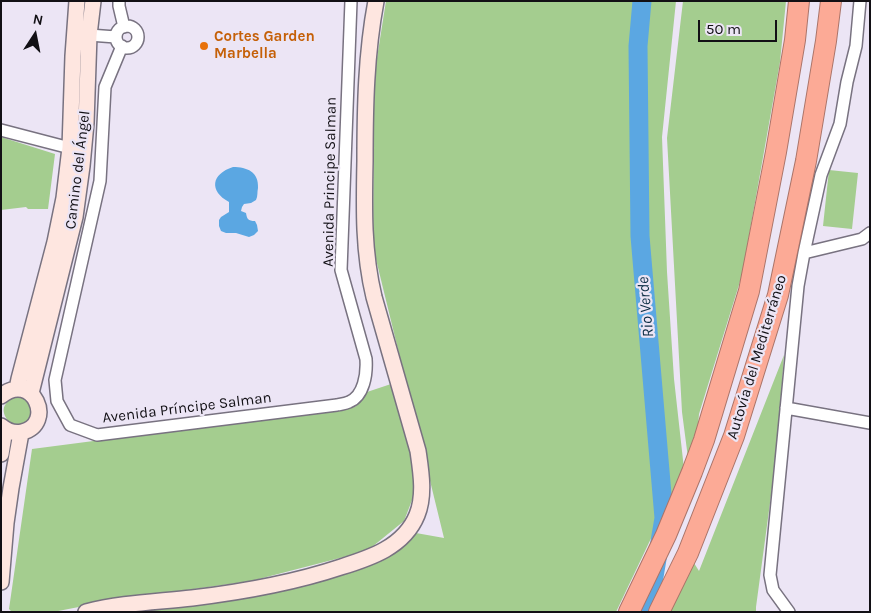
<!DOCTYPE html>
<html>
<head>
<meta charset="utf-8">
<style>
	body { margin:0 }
	#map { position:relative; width:871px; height:613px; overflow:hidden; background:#ece5f5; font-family:Karla,sans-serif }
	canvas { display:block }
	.frame { position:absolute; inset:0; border:2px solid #121015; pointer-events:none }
	.north { position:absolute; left:10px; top:10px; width:50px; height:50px; -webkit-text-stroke:4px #ece5f5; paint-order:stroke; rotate:11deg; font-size:14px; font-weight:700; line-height:20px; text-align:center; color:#121015 }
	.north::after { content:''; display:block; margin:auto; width:18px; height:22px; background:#121015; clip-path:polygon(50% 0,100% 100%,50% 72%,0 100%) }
	.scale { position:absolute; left:698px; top:20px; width:79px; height:22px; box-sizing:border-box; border:2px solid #121015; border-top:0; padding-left:6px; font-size:15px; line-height:18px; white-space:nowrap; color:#121015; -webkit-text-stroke:4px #ece5f5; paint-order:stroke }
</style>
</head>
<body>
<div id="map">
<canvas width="871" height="613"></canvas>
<div class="frame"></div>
<div class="north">N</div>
<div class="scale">50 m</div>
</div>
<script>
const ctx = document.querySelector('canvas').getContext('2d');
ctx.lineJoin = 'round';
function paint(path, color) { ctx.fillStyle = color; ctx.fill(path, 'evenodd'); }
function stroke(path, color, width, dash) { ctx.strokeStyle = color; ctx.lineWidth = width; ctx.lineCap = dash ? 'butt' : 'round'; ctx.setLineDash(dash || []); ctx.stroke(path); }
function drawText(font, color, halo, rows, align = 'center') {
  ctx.font = font + ' Karla,sans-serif'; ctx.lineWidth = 4.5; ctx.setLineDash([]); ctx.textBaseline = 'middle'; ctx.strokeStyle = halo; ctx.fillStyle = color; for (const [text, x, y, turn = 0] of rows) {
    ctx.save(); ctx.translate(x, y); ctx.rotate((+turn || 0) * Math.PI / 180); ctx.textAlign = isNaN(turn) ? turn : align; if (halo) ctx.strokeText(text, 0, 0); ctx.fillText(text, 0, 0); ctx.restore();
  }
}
paint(new Path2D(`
	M 386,1 L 676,1 L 662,137 L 667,272 L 674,379 L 684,469 L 616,612 L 116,612 L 276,592 L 380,562 L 416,533 L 444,538 L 373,247 L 374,77 Z
	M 683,1 L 786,1 L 780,62 L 742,275 L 699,414 L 698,426 L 688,458 L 682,412 L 667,138 Z
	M 1,137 L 55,154 L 48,209 L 28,209 L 26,207 L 1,210 Z
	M 829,170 L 858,173 L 852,229 L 823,226 Z
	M 784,355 L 777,451 L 756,607 L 756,612 L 669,612 L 694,563 L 699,571 Z
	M 394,383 L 414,460 L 414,495 L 404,521 L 367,551 L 251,581 L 115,600 L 53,612 L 12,612 L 9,609 L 32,449 L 355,407 L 367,392 Z
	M 17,396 L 26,399 L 33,411 L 27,424 L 13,426 C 0,414 0,403 17,396 Z`), '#a4cd8f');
paint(new Path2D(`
	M 233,167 C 247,167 259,172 258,188 C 257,192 258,196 256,200 L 251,203 L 244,204 L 242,207 L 241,211 L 246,213 C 247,219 248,221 255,221 L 257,225 L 258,231 L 254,235 L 249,237 L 236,233 L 226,233 L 221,231 L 219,226 L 219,220 L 221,217 L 229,212 L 229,202 C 209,191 211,174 233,167 Z`), '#5ba7e2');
stroke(new Path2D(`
	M 642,1 L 638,46 L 640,236 L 664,518 L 648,612`), '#5ba7e2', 19);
const street = new Path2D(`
	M 119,1 L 119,6 L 124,27
	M116 37a11 11 0 1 1 22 0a11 11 0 1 1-22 0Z
	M 89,35 L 116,37
	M 122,46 L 105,87 L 100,181 L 55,380 L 57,401 L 70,425 L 97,435 L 337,405 C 341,404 345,404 349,402 C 364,396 367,374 366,359 L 341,270 L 351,1
	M 1,130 L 70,148
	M 804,253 L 862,239 L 870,233
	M 786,408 L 870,423
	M 789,612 L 773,590 L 770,575 L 798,286 L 804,253 L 821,175 L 840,124 L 847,82 L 856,46 L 860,1`);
const secondary = new Path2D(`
	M 17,389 L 19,379 L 55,242 L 64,198 L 70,148 L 73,56 L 77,1
	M 31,393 L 75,217 L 82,166 L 86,123 L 89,35 L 93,1
	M 1,396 C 33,370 56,424 22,432 C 14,434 7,431 1,426
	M 1,454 L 5,429
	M 1,582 L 6,523 L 11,488 L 21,433
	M 86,612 C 121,603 156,602 192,598 C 242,592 293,583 341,567 C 370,558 404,547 417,515 C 425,495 421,472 418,451 L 374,297 C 363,251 364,208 365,161 C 365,107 366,54 376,1`);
const highway = new Path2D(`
	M 629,612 L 666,535 L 692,472 L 704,440 L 749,291 L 776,152 L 795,40 L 799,1
	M 659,612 L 688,553 L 734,436 L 778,295 L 806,161 L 826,41 L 831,1`);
stroke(street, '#787280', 14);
stroke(secondary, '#787280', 18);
stroke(highway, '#aa7469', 22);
stroke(street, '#fff', 11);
stroke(secondary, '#fee6e0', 15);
stroke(highway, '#fcaa96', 20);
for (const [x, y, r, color] of [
	[204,46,5,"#e8710a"]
]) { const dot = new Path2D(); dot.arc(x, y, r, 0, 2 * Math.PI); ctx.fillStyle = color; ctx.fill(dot); stroke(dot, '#ece5f5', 2); }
drawText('bold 15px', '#c56008', '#ece5f5', [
	["Cortes Garden",214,37],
	["Marbella",214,54]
], 'left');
drawText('15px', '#121015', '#ece5f5', [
	["Camino del Ángel",78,170,-83],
	["Avenida Principe Salman",330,182,-89],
	["Autovía del Mediterráneo",757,357,-73],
	["Avenida Príncipe Salman",187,408,-7]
]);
drawText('italic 16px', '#0b2d44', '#ece5f5', [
	["Rio Verde",646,307,-95]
]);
</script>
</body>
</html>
